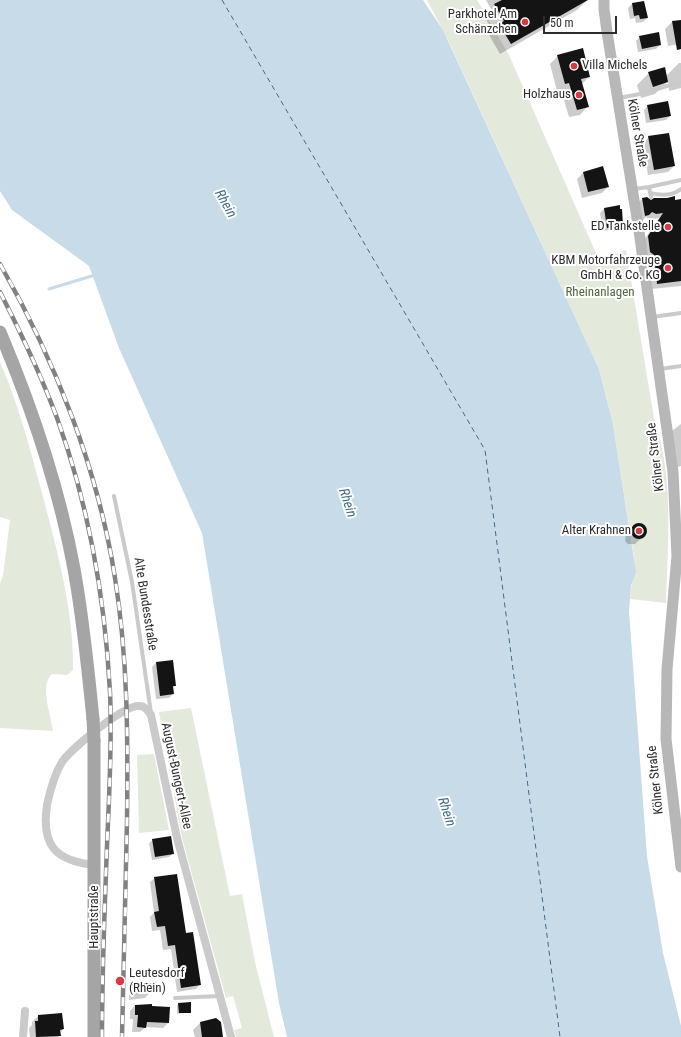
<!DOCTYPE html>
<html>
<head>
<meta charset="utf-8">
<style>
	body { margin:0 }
	#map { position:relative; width:681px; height:1037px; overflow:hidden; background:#fff; font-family:"Roboto Condensed",sans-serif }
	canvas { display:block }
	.scale { position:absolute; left:543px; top:16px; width:74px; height:18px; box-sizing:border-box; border:2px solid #2d2d2d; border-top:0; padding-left:5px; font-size:12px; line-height:14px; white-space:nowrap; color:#2d2d2d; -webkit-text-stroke:3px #fff; paint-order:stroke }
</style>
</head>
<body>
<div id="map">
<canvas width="681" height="1037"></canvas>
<div class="scale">50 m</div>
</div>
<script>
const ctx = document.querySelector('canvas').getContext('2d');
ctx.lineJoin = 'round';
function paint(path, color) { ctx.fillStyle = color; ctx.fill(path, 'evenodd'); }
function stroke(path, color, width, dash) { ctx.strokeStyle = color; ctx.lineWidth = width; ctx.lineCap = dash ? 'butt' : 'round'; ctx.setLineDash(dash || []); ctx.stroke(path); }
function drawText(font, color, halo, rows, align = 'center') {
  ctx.font = font + ' "Roboto Condensed",sans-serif'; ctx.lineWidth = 4; ctx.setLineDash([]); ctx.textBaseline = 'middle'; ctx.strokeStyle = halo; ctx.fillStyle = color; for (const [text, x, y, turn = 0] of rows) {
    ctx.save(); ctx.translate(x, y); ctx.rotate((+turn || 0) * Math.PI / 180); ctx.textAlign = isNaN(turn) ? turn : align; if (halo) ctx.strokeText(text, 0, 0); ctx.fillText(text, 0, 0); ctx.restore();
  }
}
paint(new Path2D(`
	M 427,0 L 477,0 L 509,55 L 599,260 L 626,250 L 654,418 C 674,477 668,542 666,603 L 630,599 C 631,583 636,573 634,557 L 613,424 L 599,369 L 448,40 Z
	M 0,362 C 19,405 30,449 42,493 C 57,550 74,610 73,670 L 67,675 L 52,674 C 39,685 51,715 53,731 L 0,728 L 0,584 L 3,575 L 10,520 L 0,517 Z
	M 191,708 L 230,896 L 242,894 L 255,962 L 274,1037 L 236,1037 L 234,1030 L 242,1028 L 233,996 L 226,998 L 182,838 L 159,712 Z
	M 154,754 L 169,830 L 139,833 L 137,755 Z`), '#e3eadb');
paint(new Path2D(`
	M 0,0 L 423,0 L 443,30 L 599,369 L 613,424 L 636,572 L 631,586 L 629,611 L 647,856 L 663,953 L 681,1026 L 681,1037 L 287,1037 L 279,1003 L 202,533 L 119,348 L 89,266 L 12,210 L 0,191 Z`), '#c8dbe9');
paint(new Path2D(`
	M 486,0 L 587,0 L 577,10 L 500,54 L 489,35 L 493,31 L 484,16 L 491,9 Z
	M 644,2 L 647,18 L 643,22 L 636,23 L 635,18 L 630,19 L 628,8 L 632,4 Z
	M 681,21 L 681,44 L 668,46 L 665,29 L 672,22 Z
	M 640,37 L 660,45 L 656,49 L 638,52 L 636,41 Z
	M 558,56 L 589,77 L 581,85 L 587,107 L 580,115 L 569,117 L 561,90 L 557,91 L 550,64 Z
	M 679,63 L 681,63 L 681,88 L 669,91 L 668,81 L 655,94 L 641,98 L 637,85 L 649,73 L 666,76 Z
	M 648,106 L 670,116 L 666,120 L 646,123 L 644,110 Z
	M 649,137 L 674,166 L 668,172 L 648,175 L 643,143 Z
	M 603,168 L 608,187 L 602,193 L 582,198 L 577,179 L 583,173 Z
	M 642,199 L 651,202 L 681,200 L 681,286 L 651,289 L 642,243 L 659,218 L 650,220 L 646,217 L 642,221 L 636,205 Z
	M 619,206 L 622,225 L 618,229 L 603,231 L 600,213 L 604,209 Z
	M 681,424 L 681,466 L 674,468 L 668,434 Z
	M 636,524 L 643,525 L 646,528 L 646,534 L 635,544 L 628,544 L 625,541 L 626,534 Z
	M 156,663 L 175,686 L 172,688 L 173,694 L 169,698 L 156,699 L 152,667 Z
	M 153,840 L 173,853 L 169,857 L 152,860 L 149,843 Z
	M 155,878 L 185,934 L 200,984 L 196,989 L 177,992 L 171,949 L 163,950 L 160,930 L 152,931 L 150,917 L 154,913 L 150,882 Z
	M 135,984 L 151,991 L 145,998 L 129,1000 L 129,990 Z
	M 179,1004 L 190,1012 L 177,1014 L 177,1005 Z
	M 135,1005 L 169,1008 L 168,1023 L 163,1028 L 146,1027 L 140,1032 L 132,1032 L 133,1019 L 130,1019 L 130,1011 Z
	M 38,1016 L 63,1029 L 58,1037 L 30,1037 L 29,1028 L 32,1025 L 32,1022 Z
	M 216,1019 L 222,1037 L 195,1037 L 193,1030 L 200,1023 Z`), '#0003');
stroke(new Path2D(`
	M 49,289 L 95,275`), '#c8dbe9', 3);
stroke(new Path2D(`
	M 222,0 L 485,450 L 560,1037`), '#406b8a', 1, [5, 4]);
paint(new Path2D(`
	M 502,0 L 588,0 L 511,44 L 499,24 L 504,21 L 494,4 Z
	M 644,1 L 648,18 L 640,19 L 639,15 L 634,16 L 632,3 Z
	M 681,20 L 681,49 L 677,50 L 672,21 Z
	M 659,32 L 661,45 L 642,49 L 639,36 Z
	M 583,48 L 590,77 L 581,79 L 589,107 L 577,110 L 569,83 L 565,84 L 557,55 Z
	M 665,67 L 668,82 L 653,87 L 648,72 Z
	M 668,101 L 671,116 L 650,120 L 647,105 Z
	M 669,133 L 675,166 L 654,170 L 648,136 Z
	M 603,166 L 609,187 L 588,192 L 583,172 Z
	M 675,196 L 675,200 L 681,199 L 681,281 L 657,284 L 654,255 L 650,252 L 648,236 L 663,213 L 656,214 L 652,212 L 649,215 L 645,216 L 642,198 L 647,197 L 651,200 L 654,198 L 667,198 Z
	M 620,205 L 620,209 L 622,209 L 623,225 L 607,228 L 604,208 Z
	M631 531a8 8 0 1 1 16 0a8 8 0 1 1-16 0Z
	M 173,660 L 176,686 L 173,686 L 174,694 L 160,696 L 156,662 Z
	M 171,836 L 174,854 L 155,857 L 152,839 Z
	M 177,874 L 186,933 L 193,932 L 201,985 L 181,988 L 175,945 L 168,946 L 165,926 L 157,927 L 154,912 L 159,911 L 154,877 Z
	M 135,983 L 152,983 L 152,992 L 135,994 Z
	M 191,1002 L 191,1013 L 179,1013 L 178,1003 Z
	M 152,1004 L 152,1006 L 170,1007 L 169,1023 L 147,1022 L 146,1028 L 137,1027 L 138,1015 L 135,1015 L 135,1005 Z
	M 62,1013 L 64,1029 L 60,1030 L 61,1036 L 36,1037 L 35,1021 L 38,1021 L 38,1015 Z
	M 216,1018 L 221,1022 L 223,1037 L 202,1037 L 200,1022 Z`), '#141414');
stroke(new Path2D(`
	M 619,98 L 640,94 L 681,82
	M 649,187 L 681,180
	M 634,189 L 649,187 L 651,197
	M 650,193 C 662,196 672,196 681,189
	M 639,228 C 648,226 651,224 653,215
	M 652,317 L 681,313
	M 660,369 L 681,366
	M 114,496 L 132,582 L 151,713
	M 175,998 L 220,996`), '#cacaca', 4);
stroke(new Path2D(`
	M 95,865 C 55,861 41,845 47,805 C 50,791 54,775 62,762 C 71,749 124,704 140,706 C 145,706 148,711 151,715 L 177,838 L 231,1037
	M 23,1037 L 25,1011`), '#cacaca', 8);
stroke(new Path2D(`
	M 604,0 L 604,9 L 607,32 L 639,231 L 673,472 L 677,556 L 667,669 L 666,739 L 681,867`), '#b7b7b7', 11);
stroke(new Path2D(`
	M 0,332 C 32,408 59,487 74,569 C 83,618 88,668 93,719
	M 94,1037 L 94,741`), '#a5a5a5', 13);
const rail = new Path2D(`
	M 0,264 C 55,360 98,469 115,578 C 128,659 128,740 127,821 C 126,893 124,965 122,1037
	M 0,292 C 21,333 41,375 57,418 C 89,506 105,599 110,692 C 112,735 110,779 108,822 C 105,894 102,965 102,1037`);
stroke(rail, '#828282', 4.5);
stroke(rail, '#fff', 3, [9]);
stroke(new Path2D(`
	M 93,719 L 94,741`), '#a5a5a5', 13);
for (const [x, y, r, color] of [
	[525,22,4,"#db3940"],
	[574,66,4,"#db3940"],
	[579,95,4,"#db3940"],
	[668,227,4,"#db3940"],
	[668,268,4,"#db3940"],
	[639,531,4,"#db3940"],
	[120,981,5,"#db3940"]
]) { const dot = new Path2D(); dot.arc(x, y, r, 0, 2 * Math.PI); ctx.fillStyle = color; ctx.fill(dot); stroke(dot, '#fff', 1.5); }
drawText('13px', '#2d2d2d', '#fff', [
	["Parkhotel Am",517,15],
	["Schänzchen",517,30],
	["Villa Michels",582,66,"left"],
	["Holzhaus",571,95],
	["ED Tankstelle",660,227],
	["KBM Motorfahrzeuge",660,261],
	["GmbH & Co. KG",660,276],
	["Alter Krahnen",631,531],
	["Leutesdorf",129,974,"left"],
	["(Rhein)",129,989,"left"]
], 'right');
drawText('13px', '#2d2d2d', '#fff', [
	["Kölner Straße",637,133,80],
	["Kölner Straße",656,457,-97],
	["Alte Bundesstraße",145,604,81],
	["August-Bungert-Allee",176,776,78],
	["Kölner Straße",656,780,-96],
	["Hauptstraße",95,917,-90]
]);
drawText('13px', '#4f663d', '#fff', [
	["Rheinanlagen",600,293]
]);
drawText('italic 14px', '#406b8a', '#fff', [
	["Rhein",225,204,61],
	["Rhein",347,503,72],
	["Rhein",446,812,72]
]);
</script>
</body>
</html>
